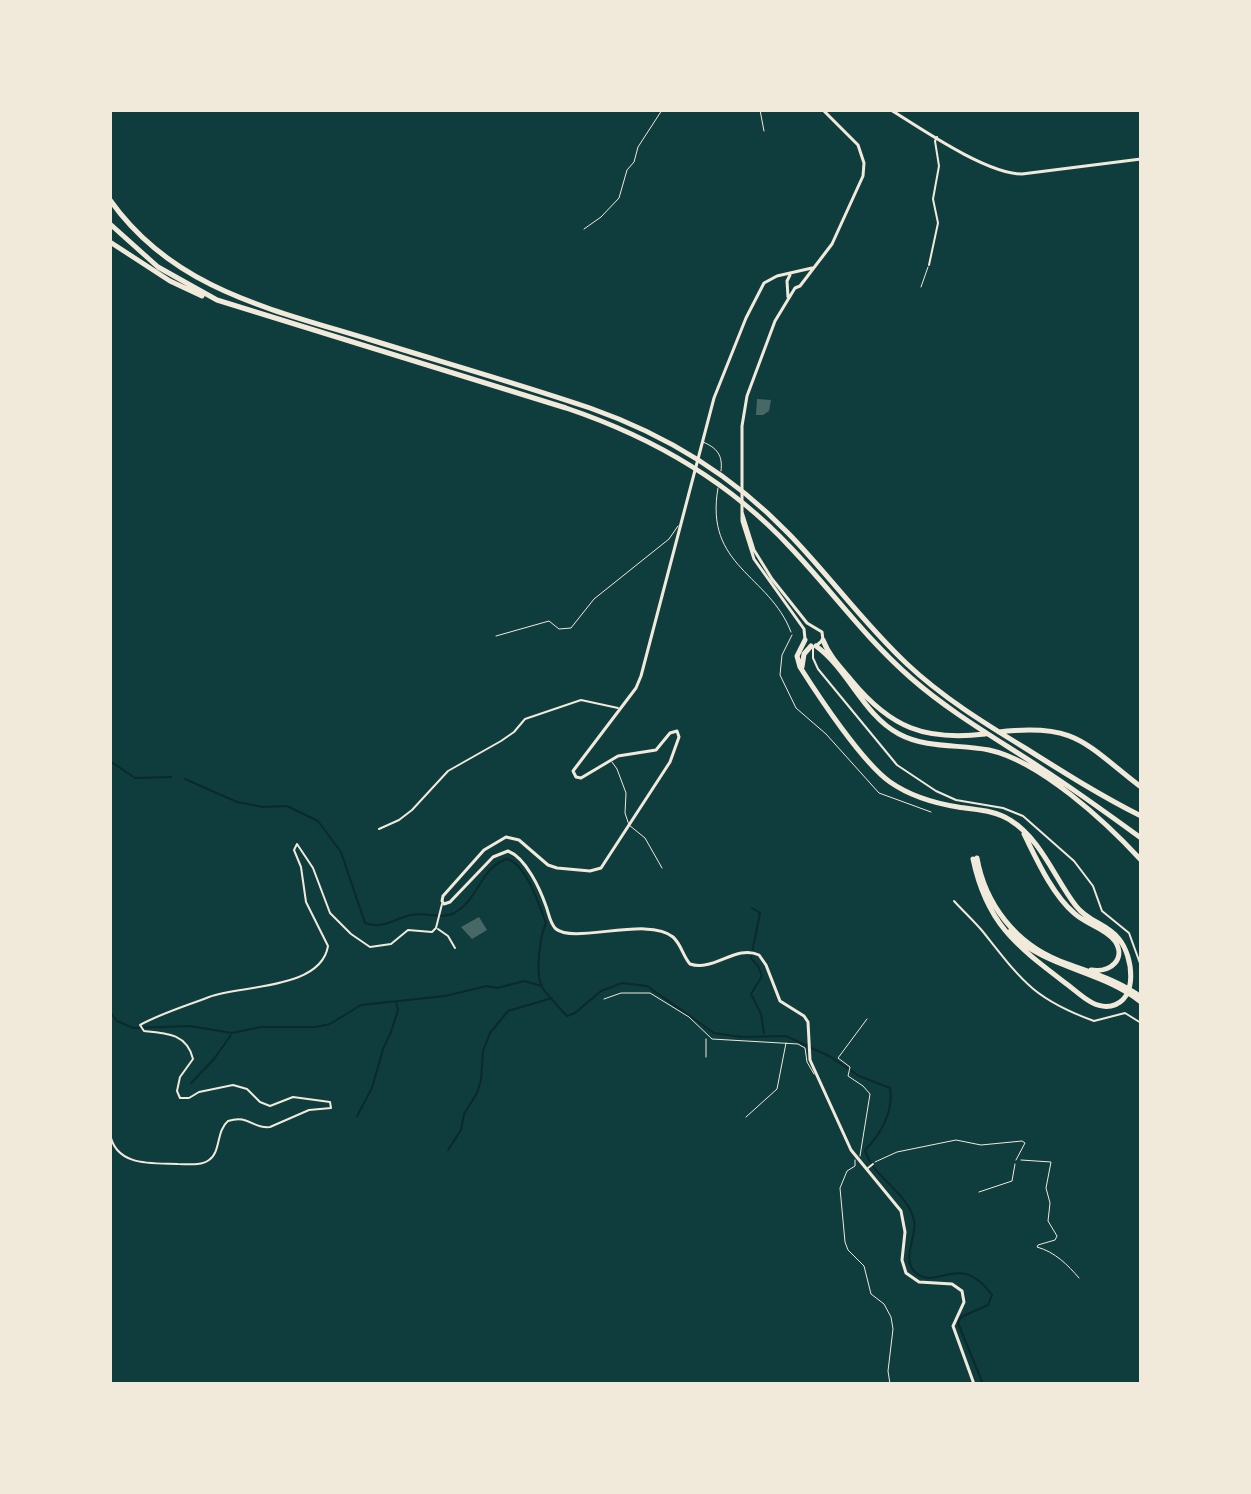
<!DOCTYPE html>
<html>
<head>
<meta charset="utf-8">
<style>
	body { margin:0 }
	#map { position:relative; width:1251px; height:1494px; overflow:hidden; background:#0f3d3e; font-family:Overpass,sans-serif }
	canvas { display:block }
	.frame { position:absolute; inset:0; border:112px solid #f1e9da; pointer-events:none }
</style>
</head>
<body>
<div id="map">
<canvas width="1251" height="1494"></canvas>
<div class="frame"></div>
</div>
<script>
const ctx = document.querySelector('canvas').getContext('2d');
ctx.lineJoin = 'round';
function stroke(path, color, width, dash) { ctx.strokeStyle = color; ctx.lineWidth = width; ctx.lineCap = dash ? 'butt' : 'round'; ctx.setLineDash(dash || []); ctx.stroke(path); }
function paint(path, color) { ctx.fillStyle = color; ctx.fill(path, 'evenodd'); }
stroke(new Path2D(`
	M 110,761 L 135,778 L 171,777
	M 185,779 L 237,802 L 263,807 L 287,806 L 318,821 L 341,852 L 365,923 C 383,929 390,921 407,916 C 423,910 441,921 456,912 C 479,898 481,867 507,859 C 526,864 539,904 546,923 C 540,936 535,973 542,987 C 543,990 564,1013 567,1016 L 575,1013 L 601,991 L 622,983 L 647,986 L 714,1033 L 742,1037 L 786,1036 L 829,1056 L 859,1076 L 890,1088 C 894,1111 881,1134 865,1150 C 873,1178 907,1191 914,1220 C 918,1236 900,1259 916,1273 C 939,1291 959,1250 992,1295 L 988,1305 L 961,1317 L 958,1323 L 983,1384
	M 752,908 L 760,913 L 751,958 L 758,966 L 762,976 L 751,994 L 761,1014 L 764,1033
	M 110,1012 L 117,1021 L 133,1028 L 190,1026 L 232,1033 L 261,1027 L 316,1027 L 330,1024 L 361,1005 L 445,996 L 487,986 L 497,988 L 524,981 L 542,986
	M 191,1083 L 214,1059 L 231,1035
	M 357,1116 L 372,1088 L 383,1049 L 391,1032 L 398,1010 L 396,1002
	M 448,1150 L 461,1130 L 464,1114 L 477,1093 L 481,1080 L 483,1051 L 490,1033 L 508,1011 L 552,998`), '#0a2a2b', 2);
paint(new Path2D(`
	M 757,399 L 771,400 L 769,411 L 763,415 L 756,415 Z
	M 479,917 L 487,930 L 472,939 L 461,927 Z`), '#486865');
stroke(new Path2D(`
	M 584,229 L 601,217 L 619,198 L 627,170 L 634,162 L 638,147 L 662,110
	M 792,635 L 782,655 L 780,675 L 796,708 L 826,734 L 879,793 L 931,812
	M 1021,1160 L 1051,1162 L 1046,1188 L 1050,1203 L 1048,1221 L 1057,1236 L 1055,1240 L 1038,1245 L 1037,1247 C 1055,1252 1068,1265 1079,1278
	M 979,1192 L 1012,1181 L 1015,1164`), '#f1e9da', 1);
stroke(new Path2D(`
	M 760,110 L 764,131
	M 921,287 L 928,267
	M 703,442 C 717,448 723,455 721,471
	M 718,488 C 704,567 769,574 791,632
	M 496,636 L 549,621 L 559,629 L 571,628 L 594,599 L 669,539 L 678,526
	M 612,762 L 617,769 L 626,793 L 625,813 L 629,825 L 645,838 L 662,868
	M 604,999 L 621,993 L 650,993 L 689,1017 L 712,1039 L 798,1044 L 805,1048 L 807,1062 L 814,1074
	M 706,1057 L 706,1039
	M 746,1117 L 777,1089 L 786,1043
	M 860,1156 L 870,1094 L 863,1086 L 848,1076 L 850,1067 L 838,1058 L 867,1019
	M 855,1160 L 855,1166 L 847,1171 L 840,1188 L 845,1242 L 848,1250 L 864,1266 L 871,1294 L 884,1304 L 891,1317 L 893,1329 L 888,1371 L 890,1384
	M 875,1162 L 897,1152 L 956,1140 L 981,1145 L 1022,1141 L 1025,1143 L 1016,1160`), '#f1e9da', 1);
stroke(new Path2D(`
	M 929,265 L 938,223 L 933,199 L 939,166 L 935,141 L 937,137
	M 813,647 L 813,658 L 818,669 L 897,765 L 936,791 L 956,800 L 1003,808 L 1023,816 L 1074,861 L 1093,886 L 1102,911 L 1129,933 L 1141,966
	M 379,829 L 399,820 L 412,810 L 448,771 L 501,741 L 514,732 L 525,719 L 581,700 L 618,708
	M 954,901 C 964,912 975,922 984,933 C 1022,981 1034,999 1094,1021 L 1125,1013 L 1141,1023
	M 438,929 L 448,936 L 455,948
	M 110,1134 C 116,1167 153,1163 178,1164 C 188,1164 201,1166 209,1160 C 221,1152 216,1131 228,1121 C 249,1114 252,1129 270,1127 L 309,1110 L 331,1108 L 330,1102 L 293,1097 L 270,1106 L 260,1102 L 247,1089 L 233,1085 L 199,1092 L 189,1098 L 180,1098 L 177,1091 L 180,1077 L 193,1059 C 187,1034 167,1033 144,1031 L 140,1025 C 162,1013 186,1006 209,997 C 240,985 321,990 328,946 L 306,902 L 301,867 L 294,850 L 297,844 L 313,868 L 330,913 L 351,934 L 370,947 L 391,944 L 408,930 L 432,932 L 436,928 L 442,904
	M 868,1168 L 873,1164`), '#f1e9da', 2);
stroke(new Path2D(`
	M 891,110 C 923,130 987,174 1022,174 L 1141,159
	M 812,268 L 777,276 L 764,283 L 746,318 L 714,398 L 641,676 L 636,688 L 573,771 L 576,777 L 581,778 L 618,756 L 656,750 L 670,733 L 677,731 L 679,737 L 670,762 L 601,868 L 590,871 L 557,868 L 548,865 L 519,840 L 506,837 L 484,850 L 443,896 L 442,901 L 444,904 L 450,902 L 493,857 L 508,851 C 526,858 540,889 546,906 C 549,914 550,924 556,929 C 574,944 649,916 673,937 C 681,944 683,956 690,964 C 714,972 736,944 759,955 L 766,965 L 780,1001 L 804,1016 L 808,1022 L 810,1060 L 851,1150 L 901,1211 L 905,1232 L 902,1260 L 906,1273 L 919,1282 L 952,1284 L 962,1291 L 964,1302 L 953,1326 L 974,1384
	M 788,297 L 787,281 L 790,275
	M 742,512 L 754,550 L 772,579 L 807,623 L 822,632 L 823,640 L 817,645
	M 805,639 L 804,629 L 754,559 L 742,521 L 742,426 L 747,396 L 775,321 L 795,288 L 800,286 L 832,244 L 863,176 L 864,163 L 858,145 L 823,110`), '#f1e9da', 3);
stroke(new Path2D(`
	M 110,200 C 173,289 270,309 368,339 C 442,362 516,383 590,408 C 664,434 733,476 788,533 C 829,575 864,624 907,664 C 942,697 984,723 1025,748 C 1063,772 1101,796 1141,816
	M 110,224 L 158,267 L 217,300 L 566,408 C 652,437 729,481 791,548 C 832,591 866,639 911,678 C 951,713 997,739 1041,768 C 1075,790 1108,814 1141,838
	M 110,242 L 170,281 L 202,296
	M 805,640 L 797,656 L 800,667 C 819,697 862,762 890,782 C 910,796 933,803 958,807 C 975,810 995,810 1010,820 C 1041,839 1055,879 1076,906 C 1088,922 1108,924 1119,939 C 1133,956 1139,1000 1111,1006 C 1094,1009 1081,995 1068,985 C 1017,946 987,925 973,859
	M 823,640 C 829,656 841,668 852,681 C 891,728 925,741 985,734
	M 816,646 C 849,670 863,715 899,734 C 927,749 960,744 989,750 C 1040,761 1106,822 1141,860
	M 802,667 L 804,654 L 811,646
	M 999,732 C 1076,723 1084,743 1141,787
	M 1024,834 C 1037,860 1052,894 1074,913 C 1085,924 1106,928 1115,941 C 1127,960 1109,973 1091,970
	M 977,858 C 985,904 1016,944 1060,961 C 1088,972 1117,979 1141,997
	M 1009,932 C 1046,969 1101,970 1141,1002`), '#f1e9da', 5);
</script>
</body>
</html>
